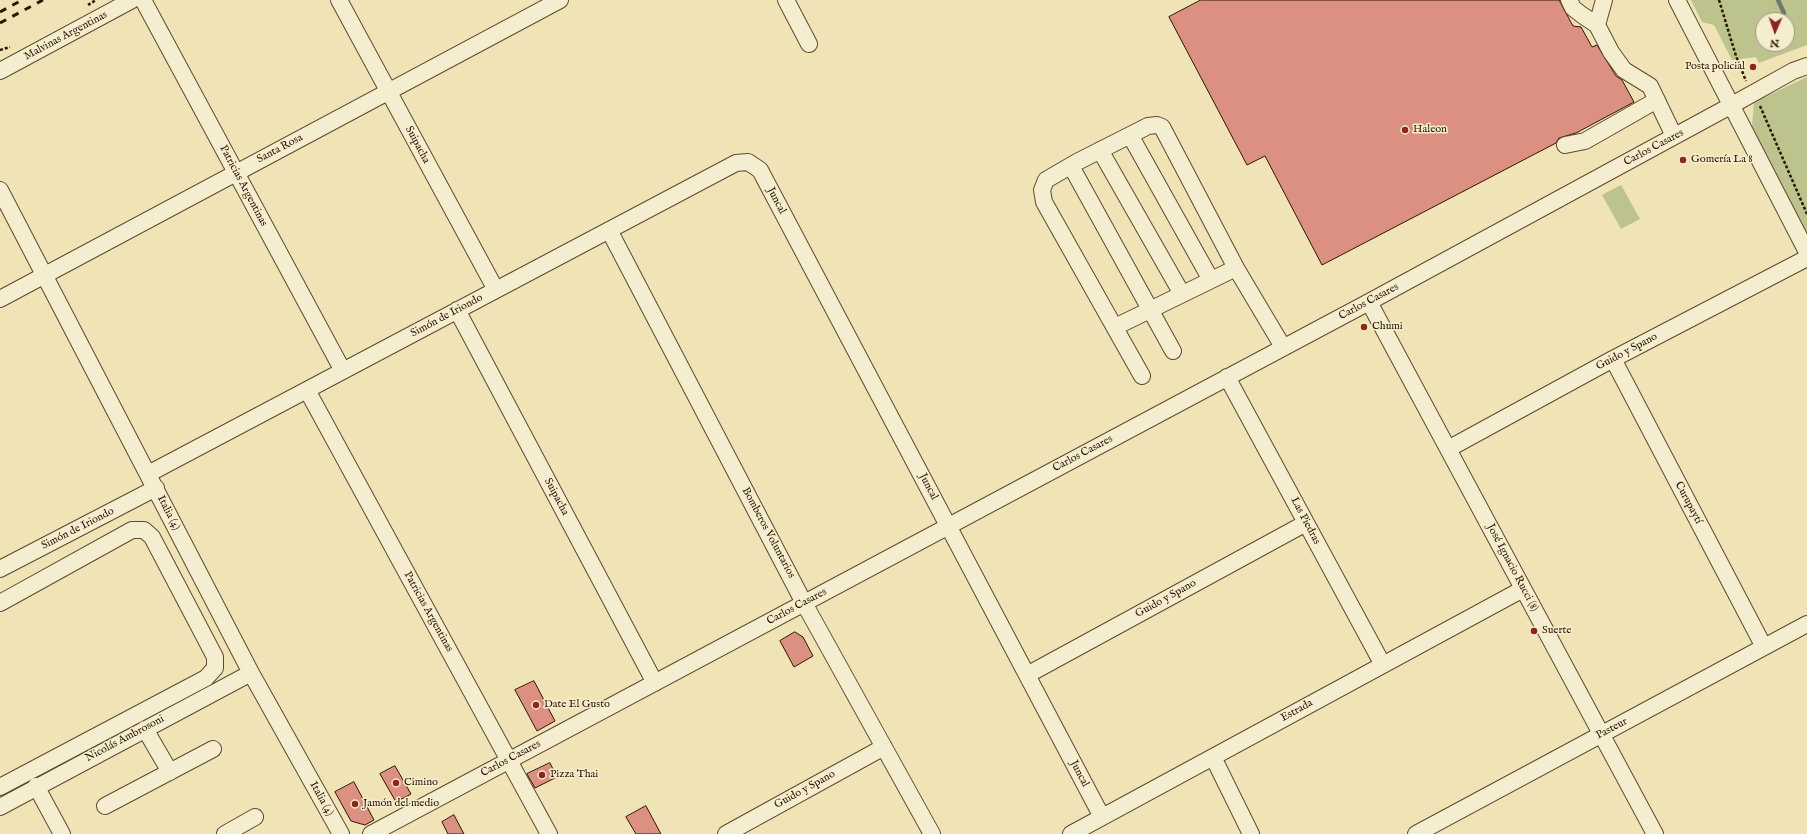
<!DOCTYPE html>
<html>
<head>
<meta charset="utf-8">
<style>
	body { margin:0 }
	#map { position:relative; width:1807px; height:834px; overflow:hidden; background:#f0e3b5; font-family:"IM FELL English",serif }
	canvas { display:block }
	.north { position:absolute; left:1755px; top:12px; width:40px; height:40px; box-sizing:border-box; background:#f5edcf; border:1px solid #a5977c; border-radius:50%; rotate:182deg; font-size:11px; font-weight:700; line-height:16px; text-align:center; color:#2d1700 }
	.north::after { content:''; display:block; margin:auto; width:14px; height:18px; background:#8f2418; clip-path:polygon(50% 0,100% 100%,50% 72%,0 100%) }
</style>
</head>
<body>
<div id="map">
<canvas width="1807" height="834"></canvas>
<div class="north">N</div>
</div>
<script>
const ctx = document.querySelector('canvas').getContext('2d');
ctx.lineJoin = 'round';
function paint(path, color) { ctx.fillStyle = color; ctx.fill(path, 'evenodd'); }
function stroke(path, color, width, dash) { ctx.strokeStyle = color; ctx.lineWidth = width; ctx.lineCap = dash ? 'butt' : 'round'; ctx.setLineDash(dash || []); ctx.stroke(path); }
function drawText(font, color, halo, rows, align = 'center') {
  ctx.font = font + ' "IM FELL English",serif'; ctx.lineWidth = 3; ctx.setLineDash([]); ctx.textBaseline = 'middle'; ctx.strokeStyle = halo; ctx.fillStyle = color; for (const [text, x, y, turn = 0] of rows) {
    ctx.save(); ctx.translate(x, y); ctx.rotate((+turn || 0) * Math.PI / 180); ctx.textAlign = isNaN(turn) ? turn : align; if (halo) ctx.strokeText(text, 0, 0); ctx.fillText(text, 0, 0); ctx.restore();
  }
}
paint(new Path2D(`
	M 1691,0 L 1807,0 L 1807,45 L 1759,63 L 1756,57 L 1732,60 L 1714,25 L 1702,22 ZM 1763,20 L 1787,20 L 1787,44 L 1763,44 Z
	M 1807,77 L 1807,243 L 1752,126 L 1754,102 Z
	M 1621,185 L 1640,219 L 1621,229 L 1602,195 Z`), '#bcc38c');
stroke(new Path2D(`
	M 1778,0 L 1784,13`), '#6e7b6a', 4.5);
const building = new Path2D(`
	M 1201,0 L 1559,0 L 1573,26 L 1581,27 L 1592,47 L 1597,45 L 1616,76 L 1622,80 L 1634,102 L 1576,133 L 1559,138 L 1556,143 L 1322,265 L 1265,156 L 1247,165 L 1169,17 Z
	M 795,632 L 803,637 L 813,656 L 794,667 L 780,641 Z
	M 534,681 L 555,721 L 537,731 L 515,690 Z
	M 550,763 L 557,777 L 535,788 L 527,774 Z
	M 395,766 L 411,794 L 396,802 L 380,774 Z
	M 354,782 L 374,820 L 365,825 L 351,821 L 335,792 Z
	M 646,806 L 661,834 L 636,834 L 626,817 Z
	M 454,815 L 464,834 L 448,834 L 442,822 Z`);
paint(building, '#dc9082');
stroke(building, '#2d1700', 1);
const minor = new Path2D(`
	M 143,0 L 343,371
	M 339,0 L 496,290
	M 786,0 L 809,44
	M 1569,0 L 1573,8 L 1582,15 L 1597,25 L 1611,52 L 1624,70 L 1650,86 L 1674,136
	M 1677,0 L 1807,252
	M 1597,25 L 1604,0
	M 0,71 L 132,0
	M 1130,135 L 1211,280
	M 1565,145 L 1585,141 L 1657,100
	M 1100,150 L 1182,294
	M 1071,166 L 1173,351
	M 0,190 L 251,673 L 341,834
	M 609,230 L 804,603 L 932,834
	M 0,299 L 560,0
	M 1369,302 L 1655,834
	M 457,310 L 655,683
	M 1115,327 L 1236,268
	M 1613,359 L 1764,647
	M 1142,376 L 1044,202 L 1042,190 L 1046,180 L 1077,162 L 1148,126 L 1157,125 L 1162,127 L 1236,268 L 1283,347
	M 1227,377 L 1383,665
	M 307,390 L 549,834
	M 1448,449 L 1613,359 L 1807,258
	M 148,474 L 736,163 L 748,162 L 760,170 L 1102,817
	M 0,569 L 156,488
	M 0,603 L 132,530 L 144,530 L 152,537 L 215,657 L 215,668 L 206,678 L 0,787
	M 1027,675 L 1306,523
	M 145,729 L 170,772
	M 1213,757 L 1251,834
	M 36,786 L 62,834
	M 105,806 L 213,749
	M 0,807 L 251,673
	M 225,834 L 255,817
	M 371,834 L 1369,302 L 1732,105 L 1793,71 L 1807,66
	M 726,834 L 884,747
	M 1071,834 L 1523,589
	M 1416,834 L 1807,624`);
stroke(minor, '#5e4a2d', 18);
stroke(new Path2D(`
	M 1719,0 L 1736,56 L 1746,81
	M 88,5 L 96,0
	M 0,50 L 10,47
	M 1760,106 L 1807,214`), '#2d1700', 2.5, [3, 2]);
stroke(minor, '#f5edcf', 16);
stroke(new Path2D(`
	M 0,12 L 22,0
	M 0,23 L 43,0`), '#2d1700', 3, [7, 7]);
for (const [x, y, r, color] of [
	[1753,67,4,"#8f2418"],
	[1405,130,4,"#8f2418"],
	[1683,160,4,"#8f2418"],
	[1364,327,4,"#8f2418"],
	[1534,631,4,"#8f2418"],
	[536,705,4,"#8f2418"],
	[542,775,4,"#8f2418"],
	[396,783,4,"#8f2418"],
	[355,804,4,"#8f2418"]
]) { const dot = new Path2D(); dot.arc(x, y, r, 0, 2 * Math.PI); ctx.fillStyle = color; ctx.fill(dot); stroke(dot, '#f5edcf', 1.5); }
drawText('11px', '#2d1700', '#f5edcf', [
	["Malvinas Argentinas",66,36,-28],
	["Suipacha",417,145,62],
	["Carlos Casares",1654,148,-28],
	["Santa Rosa",280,149,-28],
	["Patricias Argentinas",243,186,62],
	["Juncal",776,201,62],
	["Carlos Casares",1369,302,-28],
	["Simón de Iriondo",447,316,-28],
	["Guido y Spano",1627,352,-28],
	["Carlos Casares",1083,454,-28],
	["Juncal",928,487,62],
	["Suipacha",556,497,62],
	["Curupaytí",1688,503,62],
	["Italia (4)",168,513,63],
	["Las Piedras",1305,521,62],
	["Simón de Iriondo",78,529,-27],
	["Bomberos Voluntarios",768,533,62],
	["José Ignacio Rucci (8)",1512,568,62],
	["Guido y Spano",1166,599,-29],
	["Carlos Casares",797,607,-28],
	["Patricias Argentinas",428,612,61],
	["Estrada",1297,711,-29],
	["Pasteur",1612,729,-28],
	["Nicolás Ambrosoni",125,739,-28],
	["Carlos Casares",511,759,-28],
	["Juncal",1079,774,62],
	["Guido y Spano",805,790,-29],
	["Italia (4)",321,799,61]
]);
drawText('11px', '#2d1700', '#f5edcf', [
	["Posta policial",1745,67,"right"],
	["Haleon",1413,130],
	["Gomería La 8",1691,160],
	["Chumi",1372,327],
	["Suerte",1542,631],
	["Date El Gusto",544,705],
	["Pizza Thai",550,775],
	["Cimino",404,783],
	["Jamón del medio",363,804]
], 'left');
</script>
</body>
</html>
